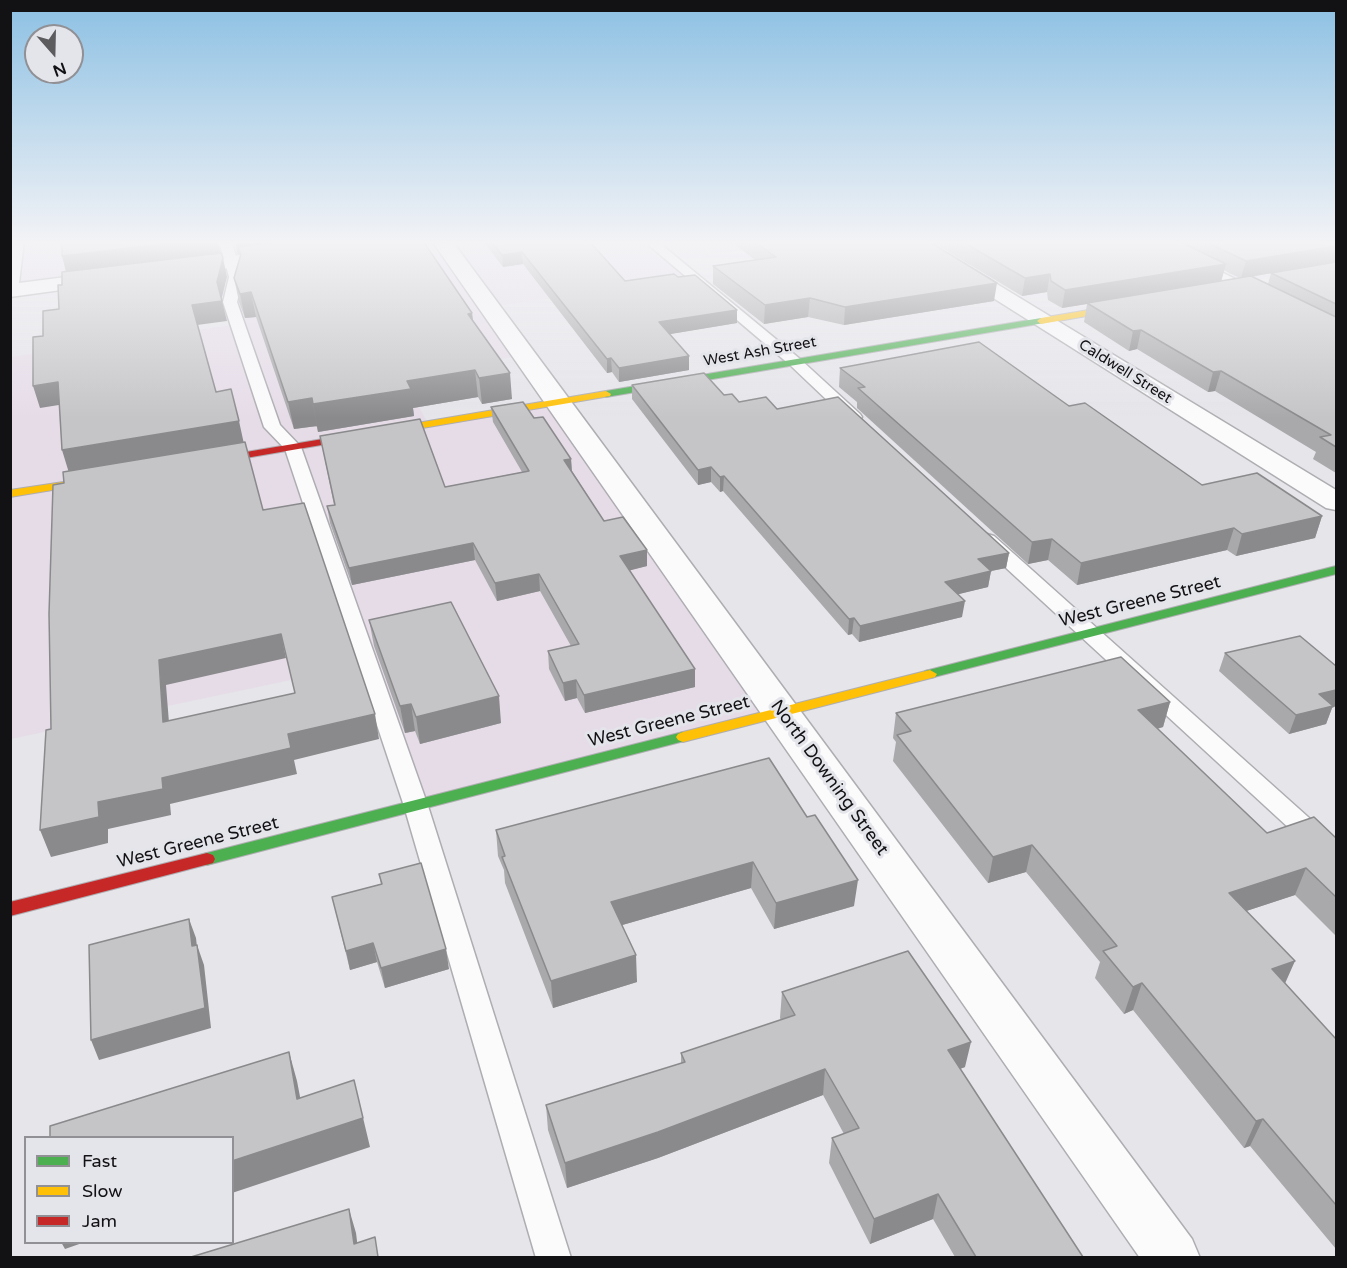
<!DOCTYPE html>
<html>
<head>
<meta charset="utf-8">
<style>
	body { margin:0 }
	#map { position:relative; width:1347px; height:1268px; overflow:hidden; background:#e5e5ea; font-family:"Varela Round",sans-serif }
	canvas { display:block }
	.frame { position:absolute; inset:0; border:12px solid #121214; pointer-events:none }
	.legend { position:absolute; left:24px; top:1136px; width:210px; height:108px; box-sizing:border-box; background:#e4e4eb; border:2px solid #909095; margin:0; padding:8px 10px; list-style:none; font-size:18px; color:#121214 }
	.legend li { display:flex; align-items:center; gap:12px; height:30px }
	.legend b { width:30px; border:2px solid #909095 }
	.north { position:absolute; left:24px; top:24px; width:60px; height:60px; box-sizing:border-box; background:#e4e4eb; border:2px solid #909095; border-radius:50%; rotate:160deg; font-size:16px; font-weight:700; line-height:24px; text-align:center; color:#121214 }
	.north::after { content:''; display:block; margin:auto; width:21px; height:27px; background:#5c5c5f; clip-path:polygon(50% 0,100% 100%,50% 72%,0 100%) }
</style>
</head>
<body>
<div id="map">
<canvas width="1347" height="1268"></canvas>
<div class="frame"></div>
<ul class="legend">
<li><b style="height:8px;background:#4caf50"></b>Fast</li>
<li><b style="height:8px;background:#ffc107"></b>Slow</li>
<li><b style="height:8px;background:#c62828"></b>Jam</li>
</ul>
<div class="north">N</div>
</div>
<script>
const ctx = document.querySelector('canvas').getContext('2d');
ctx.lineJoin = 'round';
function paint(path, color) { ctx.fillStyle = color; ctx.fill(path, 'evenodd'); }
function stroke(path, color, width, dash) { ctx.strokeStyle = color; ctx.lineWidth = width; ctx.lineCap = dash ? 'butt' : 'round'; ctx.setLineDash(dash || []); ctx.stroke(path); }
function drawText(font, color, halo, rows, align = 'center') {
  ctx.font = font + ' "Varela Round",sans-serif'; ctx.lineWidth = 6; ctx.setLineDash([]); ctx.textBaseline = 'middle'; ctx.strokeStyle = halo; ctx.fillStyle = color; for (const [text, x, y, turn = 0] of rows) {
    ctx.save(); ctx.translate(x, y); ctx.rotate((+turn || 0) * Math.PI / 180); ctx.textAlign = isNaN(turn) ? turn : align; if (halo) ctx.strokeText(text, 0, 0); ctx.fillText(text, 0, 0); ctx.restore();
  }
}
paint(new Path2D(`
	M 11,241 L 810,241 L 673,260 L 695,278 L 490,307 L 524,355 L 403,375 L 428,424 L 558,402 L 781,712 L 416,806 L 367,664 L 11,739 L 10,357 L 238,324 L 231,262 L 11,291 Z`), '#e6dce8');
const lane = new Path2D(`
	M 219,241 L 231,241 L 243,277 L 237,302 L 280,425 L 301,447 L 428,806 L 571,1258 L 536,1258 L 404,806 L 285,449 L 264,427 L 223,302 L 229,277 Z
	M 644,241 L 657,241 L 800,359 L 860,414 L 862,417 L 860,420 L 848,420 L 790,365 Z
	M 1145,241 L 1160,241 L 1263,293 L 1256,297 L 1251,296 Z
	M 987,534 L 994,536 L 1336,842 L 1336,865 L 1327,863 L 980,544 L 978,540 L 980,536 Z`);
const street = new Path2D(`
	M 10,241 L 24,241 L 19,283 L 105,272 L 112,274 L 115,278 L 112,282 L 105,284 L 10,297 Z
	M 432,241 L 452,241 L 1192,1239 L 1200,1258 L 1140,1258 Z
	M 903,241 L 926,241 L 1336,490 L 1336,510 L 1326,508 Z
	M 284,249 L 291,251 L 294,255 L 291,259 L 180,275 L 173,273 L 170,269 L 173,265 L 180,263 Z`);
const fast = new Path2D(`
	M 1041,318 L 1045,321 L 1044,323 L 606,397 L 601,394 L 606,391 Z
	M 1336,566 L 1336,574 L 930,678 L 923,674 L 925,671 Z
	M 683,732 L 688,734 L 690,737 L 688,740 L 207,865 L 201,863 L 199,859 L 201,855 L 207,853 Z`);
const slow = new Path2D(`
	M 1130,303 L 1134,306 L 1133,308 L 1041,324 L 1037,321 L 1041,318 Z
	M 606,391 L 611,394 L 610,396 L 358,439 L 353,436 L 358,433 Z
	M 97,477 L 103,480 L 101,482 L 10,497 L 10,490 Z
	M 930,670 L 937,674 L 935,677 L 683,742 L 678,740 L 676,737 L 678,734 L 683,732 Z`);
const jam = new Path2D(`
	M 358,433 L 363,436 L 362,438 L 205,465 L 199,462 L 205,459 Z
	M 207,853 L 213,855 L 215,859 L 213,863 L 10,916 L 10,902 Z`);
stroke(lane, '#aeadb1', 3);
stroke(street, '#aeadb1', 3);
stroke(fast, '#aeadb1', 2);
stroke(slow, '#aeadb1', 2);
stroke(jam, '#aeadb1', 2);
paint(lane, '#fbfbfc');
paint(street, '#fbfbfc');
paint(fast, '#4caf50');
paint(slow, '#ffc107');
paint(jam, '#c62828');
paint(new Path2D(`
	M 233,241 L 423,241 L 472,313 L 473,321 L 512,399 L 482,404 L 478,397 L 413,408 L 414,416 L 318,432 L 317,426 L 294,429 L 256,317 L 245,318 L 239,302 L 234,278 L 240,256 L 240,254 L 238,254 Z
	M 483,241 L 589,241 L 625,281 L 737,323 L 669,334 L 689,356 L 689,370 L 619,382 L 612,372 L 607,373 L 523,264 L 503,267 Z
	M 730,241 L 928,241 L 994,301 L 844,325 L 808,317 L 764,324 L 713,284 L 713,266 L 755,260 Z
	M 930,241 L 1336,241 L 1336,473 L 1313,459 L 1316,452 L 1215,391 L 1208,392 L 1137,349 L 1129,351 L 1084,322 L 1087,304 L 1062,308 L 1048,300 L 1047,292 L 1022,296 ZM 1224,270 L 1231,274 L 1240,278 L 1221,281 ZM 1271,273 L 1268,284 L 1252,277 Z
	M 840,368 L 1069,406 L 1202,485 L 1322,516 L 1315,538 L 1236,556 L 1227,550 L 1077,585 L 1048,560 L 1028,564 L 857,408 L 857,402 L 839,387 Z
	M 632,385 L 724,395 L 739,402 L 777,409 L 1009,553 L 1006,568 L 991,571 L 988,587 L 958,594 L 962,617 L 859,642 L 852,634 L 848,635 L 723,491 L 720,492 L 711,482 L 698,485 L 632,399 Z
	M 491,407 L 534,418 L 571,459 L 572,471 L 604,521 L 647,566 L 630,570 L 695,687 L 585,713 L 577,698 L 565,701 L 549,669 L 548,651 L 571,646 L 540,591 L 497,601 L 475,560 L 352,585 L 330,523 L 327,506 L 334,505 L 320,436 L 445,487 L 522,472 L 493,422 Z
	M 369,620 L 501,723 L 420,744 L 415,731 L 405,733 L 374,646 Z
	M 1225,653 L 1332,708 L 1326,724 L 1289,734 L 1219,671 Z
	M 1170,702 L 1163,727 L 1157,729 L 1267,833 L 1336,838 L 1336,936 L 1295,895 L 1246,911 L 1285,984 L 1336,1039 L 1336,1249 L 1250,1146 L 1244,1148 L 1133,1010 L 1124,1014 L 1095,978 L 1100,962 L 1026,872 L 988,883 L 893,761 L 896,742 L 893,738 L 896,713 Z
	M 769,758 L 854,906 L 774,929 L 751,888 L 622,925 L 637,982 L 553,1008 L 505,883 L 504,870 L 498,856 L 496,830 Z
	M 379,874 L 449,969 L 385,988 L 377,962 L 350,970 L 332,897 L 381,884 Z
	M 782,992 L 965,1067 L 960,1069 L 1083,1257 L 955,1257 L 933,1219 L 870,1244 L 829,1163 L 832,1138 L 844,1134 L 823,1095 L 658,1158 L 567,1188 L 548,1130 L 546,1105 L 681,1064 L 681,1053 L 781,1020 L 780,1018 Z`), '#a9a9ac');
paint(new Path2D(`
	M 188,241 L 218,241 L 221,256 L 67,276 L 62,256 Z
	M 235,241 L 339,241 L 238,247 L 240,254 L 238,254 Z
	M 1336,246 L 1336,263 L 1241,278 L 1246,261 Z
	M 522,252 L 523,264 L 503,267 L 502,255 Z
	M 223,258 L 227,277 L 221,301 L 222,301 L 227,321 L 197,325 L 192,305 L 217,282 Z
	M 1226,264 L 1221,282 L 1062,308 L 1065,290 Z
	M 1050,274 L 1047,292 L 1022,296 L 1025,278 Z
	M 997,283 L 994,301 L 844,325 L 845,307 Z
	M 251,292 L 256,317 L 245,318 L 240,294 Z
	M 810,298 L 808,317 L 764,324 L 765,305 Z
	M 737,310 L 737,323 L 659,336 L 659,322 Z
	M 472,313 L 475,338 L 468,314 Z
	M 1141,330 L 1137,349 L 1129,351 L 1133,331 Z
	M 689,356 L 689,370 L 619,382 L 619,368 Z
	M 611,358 L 612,372 L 607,373 L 607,359 Z
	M 475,370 L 478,397 L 413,408 L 414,416 L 318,432 L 313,404 L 407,381 Z
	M 1221,371 L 1215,391 L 1208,392 L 1213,372 Z
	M 510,373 L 512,399 L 482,404 L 479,378 Z
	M 58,382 L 65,404 L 40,408 L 33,386 Z
	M 312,398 L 317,426 L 294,429 L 288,402 Z
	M 239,421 L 244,444 L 69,473 L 62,450 Z
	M 571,459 L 572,475 L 564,460 Z
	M 711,467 L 711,482 L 698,485 L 698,470 Z
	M 724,476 L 723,491 L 720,492 L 720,477 Z
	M 1322,516 L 1315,538 L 1236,556 L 1242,534 Z
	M 1234,528 L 1227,550 L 1077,585 L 1081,563 Z
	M 1052,539 L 1048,560 L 1028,564 L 1032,542 Z
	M 473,543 L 475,560 L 352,585 L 349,568 Z
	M 647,550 L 647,566 L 620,573 L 620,556 Z
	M 1009,553 L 1006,568 L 991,571 L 988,587 L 943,598 L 945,582 L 978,559 Z
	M 539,574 L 540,591 L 497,601 L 495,583 Z
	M 965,601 L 962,617 L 859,642 L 860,626 Z
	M 854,618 L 852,634 L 848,635 L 849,619 Z
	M 281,634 L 286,658 L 166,685 L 171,748 L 163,722 L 159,660 Z
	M 695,669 L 695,687 L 585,713 L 584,695 Z
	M 576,680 L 577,698 L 565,701 L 563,683 Z
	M 1336,690 L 1336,706 L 1332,708 L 1326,724 L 1289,734 L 1296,715 L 1319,694 Z
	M 499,696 L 501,723 L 420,744 L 416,717 Z
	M 1170,702 L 1163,727 L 1131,736 L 1138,710 Z
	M 411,704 L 415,731 L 405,733 L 400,706 Z
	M 375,714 L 379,739 L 294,760 L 297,774 L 170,804 L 171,815 L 108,829 L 108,843 L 51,857 L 40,830 L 98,802 L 162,778 L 288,734 Z
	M 1032,845 L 1026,872 L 988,883 L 993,857 Z
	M 753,862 L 751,888 L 612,928 L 611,902 Z
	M 1306,868 L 1295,895 L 1219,920 L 1229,893 Z
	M 858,880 L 854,906 L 774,929 L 776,903 Z
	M 189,919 L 196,938 L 199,966 L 192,946 Z
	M 373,943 L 377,962 L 350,970 L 346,951 Z
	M 197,945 L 204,965 L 211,1028 L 99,1060 L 91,1040 Z
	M 446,949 L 449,969 L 385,988 L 381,968 Z
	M 636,955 L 637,982 L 553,1008 L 551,981 Z
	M 1295,961 L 1283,988 L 1272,969 Z
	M 1142,983 L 1133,1010 L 1124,1014 L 1133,987 Z
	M 971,1042 L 965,1067 L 943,1075 L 948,1050 Z
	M 289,1052 L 297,1081 L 306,1128 L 297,1099 Z
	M 825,1069 L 823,1095 L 658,1158 L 567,1188 L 565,1163 Z
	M 354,1080 L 370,1147 L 232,1193 L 232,1161 Z
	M 1263,1119 L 1250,1146 L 1244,1148 L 1256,1121 Z
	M 938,1194 L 933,1219 L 870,1244 L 874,1219 Z
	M 349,1209 L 356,1233 L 359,1257 L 354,1244 Z
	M 61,1242 L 85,1242 L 65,1249 Z`), '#8a8a8c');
const building = new Path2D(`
	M 62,241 L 188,241 L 62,256 Z
	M 284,241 L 423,241 L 472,313 L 468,314 L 510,373 L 479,378 L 475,370 L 407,381 L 411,389 L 313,404 L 312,398 L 288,402 L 251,292 L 240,294 L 234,278 L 241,254 L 238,247 Z
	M 491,241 L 589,241 L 625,281 L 674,274 L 678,277 L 695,275 L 737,310 L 659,322 L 689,356 L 619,368 L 611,358 L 607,359 L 522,252 L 502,255 Z
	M 753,241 L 928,241 L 997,283 L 845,307 L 810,298 L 765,305 L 713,266 L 776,257 Z
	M 961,241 L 1178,241 L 1226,264 L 1065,290 L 1051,281 L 1050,274 L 1025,278 Z
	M 1204,241 L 1336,241 L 1336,246 L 1246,261 Z
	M 221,253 L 223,258 L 217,282 L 222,301 L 192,305 L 216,392 L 231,389 L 239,421 L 62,450 L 58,382 L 33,386 L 33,337 L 43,336 L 43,311 L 59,309 L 58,285 L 62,285 L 62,272 Z
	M 1336,262 L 1336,304 L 1271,273 Z
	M 1251,276 L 1336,317 L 1336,447 L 1320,437 L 1331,435 L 1221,371 L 1213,372 L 1141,330 L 1133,331 L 1087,303 Z
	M 979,342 L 1069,406 L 1085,403 L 1202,485 L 1257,473 L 1322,516 L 1242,534 L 1234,528 L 1081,563 L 1052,539 L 1032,542 L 858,388 L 865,387 L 840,368 Z
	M 704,373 L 724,395 L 732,394 L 739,402 L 766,397 L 777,409 L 838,397 L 1009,553 L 978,559 L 991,571 L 945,582 L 965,601 L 860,626 L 854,618 L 849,619 L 724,476 L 720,477 L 711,467 L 698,470 L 632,385 Z
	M 523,402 L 534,418 L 543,417 L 571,459 L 564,460 L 604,521 L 623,517 L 647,550 L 620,556 L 695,669 L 584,695 L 576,680 L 563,683 L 548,651 L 579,644 L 539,574 L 495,583 L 473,543 L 349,568 L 327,506 L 335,505 L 320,436 L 420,419 L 445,487 L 529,471 L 491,407 Z
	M 245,442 L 263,510 L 304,503 L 375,714 L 288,734 L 291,748 L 162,778 L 163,789 L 98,802 L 99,817 L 40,830 L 46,730 L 51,729 L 49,614 L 53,485 L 64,483 L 63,472 ZM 281,634 L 295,693 L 163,722 L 159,660 Z
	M 451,602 L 499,696 L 416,717 L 411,704 L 400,706 L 369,620 Z
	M 1300,636 L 1336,666 L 1336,690 L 1319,694 L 1333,706 L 1296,715 L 1225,653 Z
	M 1121,657 L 1170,702 L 1138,710 L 1267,833 L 1314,817 L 1336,838 L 1336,897 L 1306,868 L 1229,893 L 1295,961 L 1272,969 L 1336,1039 L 1336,1205 L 1263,1119 L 1256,1121 L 1142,983 L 1133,987 L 1103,951 L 1117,946 L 1032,845 L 993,857 L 897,735 L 911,731 L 896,713 Z
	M 769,758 L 807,817 L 815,815 L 858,880 L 776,903 L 753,862 L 611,902 L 636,955 L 551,981 L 502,857 L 505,856 L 496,830 Z
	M 421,863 L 446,949 L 381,968 L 373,943 L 346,951 L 332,897 L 382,884 L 379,874 Z
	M 189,919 L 192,946 L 197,945 L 205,1008 L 91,1040 L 89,945 Z
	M 908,951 L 971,1042 L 948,1050 L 1083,1257 L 976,1257 L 938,1194 L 874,1219 L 832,1138 L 859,1128 L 825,1069 L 658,1132 L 565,1163 L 546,1105 L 685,1062 L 681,1053 L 795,1015 L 782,992 Z
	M 289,1052 L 297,1099 L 354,1080 L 363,1118 L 232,1161 L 232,1137 L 50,1137 L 50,1126 Z
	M 349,1209 L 354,1244 L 375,1237 L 378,1257 L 191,1257 Z`);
paint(building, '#c5c5c8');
stroke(building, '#8a8a8c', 1.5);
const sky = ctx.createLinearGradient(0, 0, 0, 418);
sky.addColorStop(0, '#8cc0e3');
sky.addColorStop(0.58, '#f3f3f6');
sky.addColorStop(1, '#f3f3f600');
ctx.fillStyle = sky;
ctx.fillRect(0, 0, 1347, 418);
drawText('15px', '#121214', '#e4e4eb', [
	["West Ash Street",760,352,-10],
	["Caldwell Street",1125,372,32]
]);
drawText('18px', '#121214', '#e4e4eb', [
	["West Greene Street",1140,602,-14],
	["West Greene Street",669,722,-14],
	["North Downing Street",829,778,54],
	["West Greene Street",198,843,-14]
]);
</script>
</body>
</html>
